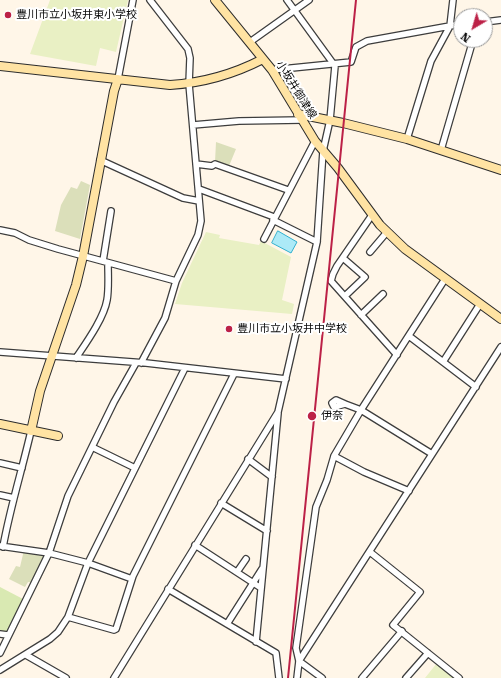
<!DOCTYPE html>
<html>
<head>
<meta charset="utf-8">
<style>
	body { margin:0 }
	#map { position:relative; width:501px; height:678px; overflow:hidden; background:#fff6e8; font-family:"Roboto Serif",serif }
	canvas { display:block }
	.north { position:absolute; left:453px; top:8px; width:40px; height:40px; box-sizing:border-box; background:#fff; border:1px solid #9d9d9d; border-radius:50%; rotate:218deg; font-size:11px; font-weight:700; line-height:16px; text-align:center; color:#0a0a0a }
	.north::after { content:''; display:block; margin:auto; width:14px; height:18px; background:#bc2147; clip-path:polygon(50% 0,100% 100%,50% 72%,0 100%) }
</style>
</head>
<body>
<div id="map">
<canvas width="501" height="678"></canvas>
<div class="north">N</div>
</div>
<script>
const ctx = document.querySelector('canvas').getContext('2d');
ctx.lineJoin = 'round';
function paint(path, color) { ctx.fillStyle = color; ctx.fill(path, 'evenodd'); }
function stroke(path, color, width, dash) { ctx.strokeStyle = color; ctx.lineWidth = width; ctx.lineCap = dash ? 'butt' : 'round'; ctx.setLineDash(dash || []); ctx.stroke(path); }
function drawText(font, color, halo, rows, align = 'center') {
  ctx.font = font + ' "Roboto Serif","Noto Sans JP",serif'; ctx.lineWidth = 4; ctx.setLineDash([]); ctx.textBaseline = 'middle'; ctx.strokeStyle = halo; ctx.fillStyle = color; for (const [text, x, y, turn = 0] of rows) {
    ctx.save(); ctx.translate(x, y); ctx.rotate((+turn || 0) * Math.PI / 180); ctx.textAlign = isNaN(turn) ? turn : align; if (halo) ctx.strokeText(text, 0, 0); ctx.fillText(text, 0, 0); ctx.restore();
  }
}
paint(new Path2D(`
	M 0,587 L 23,599 L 7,632 L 5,633 L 0,632 Z`), '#d9e9b2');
paint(new Path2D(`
	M 216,142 L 236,149 L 229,166 L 215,162 Z
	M 81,181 L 90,185 L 80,239 L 55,231 L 61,205 L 71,187 L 77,189 Z
	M 24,550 L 44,554 L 45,556 L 32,583 L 28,582 L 25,587 L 9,579 L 16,566 L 20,567 Z`), '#dbdfba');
paint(new Path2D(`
	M 50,0 L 128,0 L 116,52 L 100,48 L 96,66 L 30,54 Z
	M 206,232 L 220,235 L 219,238 L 259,245 L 261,241 L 291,257 L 282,300 L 294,304 L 292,314 L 175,304 L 182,283 Z
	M 437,663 L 455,678 L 425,678 Z`), '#e9f0c4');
const water = new Path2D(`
	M 278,231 L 297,242 L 291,253 L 272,243 Z`);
paint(water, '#aceaf7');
stroke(water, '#31afcf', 1);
const street = new Path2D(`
	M 485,22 L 501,20
	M 250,42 L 309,0
	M 272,70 L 351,62 L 356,47 L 367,41 L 461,24
	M 118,79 L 133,0
	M 193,125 L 239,121 L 302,120
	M 407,139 L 431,61 L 450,26 L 453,0
	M 441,150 L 473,40
	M 100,160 L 183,198 L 199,201
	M 196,164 L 212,166 L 215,164 L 288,190
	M 199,189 L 274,217
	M 372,215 L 337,266 L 333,274 L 331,281 L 397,355
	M 273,220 L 317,242
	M 0,230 L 15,233 L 29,240 L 58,249 L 176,281
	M 264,239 L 315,141
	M 370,252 L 387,232
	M 343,258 L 365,277 L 345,296
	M 103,261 L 111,211
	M 361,315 L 383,294
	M 409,336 L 476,387
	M 0,352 L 146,363 L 286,379
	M 76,358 C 86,343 104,318 107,300 C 109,289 108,275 108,263
	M 443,362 L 480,304
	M 141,363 L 165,318 L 176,281 L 198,235 L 201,221 L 189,84 L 190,58 L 188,49 L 150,0
	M 345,404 L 336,400 L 332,403 L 334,407 L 345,404 L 361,410 L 432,454
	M 92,447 L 135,468
	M 334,456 L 364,472 L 409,491
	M 248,459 L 272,477
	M 0,463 L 22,468
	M 0,495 L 14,498
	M 221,503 L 267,531
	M 195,545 L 261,588
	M 0,546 L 49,553 L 88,563 L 132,579
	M 3,547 C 10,508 22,470 31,431
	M 370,552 L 420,592 L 393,625 L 459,678
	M 237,572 L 246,559
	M 168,589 L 276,653 L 279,678
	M 68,617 L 114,630 L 116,629 L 133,576 L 234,374
	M 227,624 L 262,569
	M 0,634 L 8,635
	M 256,642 L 278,413
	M 0,653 L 49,553 L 68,496 L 114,402 L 136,363
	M 26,655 L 66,678
	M 299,661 L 501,347
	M 299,661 L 322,678
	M 0,670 L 50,639 L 58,632 L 68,617 L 88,563 L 185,368
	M 114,678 L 278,412 L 317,242 L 323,151 L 330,120 L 335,66 L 287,0
	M 297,678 L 299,661 L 296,648 L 316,507 L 327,480 L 334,456 L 361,410 L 445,279
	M 362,678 L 402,631
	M 406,678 L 428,653`);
const secondary = new Path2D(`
	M 215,0 L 272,70 L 315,141 L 338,168 L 380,225 L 405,249 L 501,319
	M 0,66 L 170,85 C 202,83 234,74 263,59
	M 298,114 L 343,123 L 407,139 L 501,170
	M 0,424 L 58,436
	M 31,431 L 40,391 L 76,285 L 83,256 L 114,91 L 118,79`);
stroke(street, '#3d3d3d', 8);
stroke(secondary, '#2c2c2c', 10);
stroke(street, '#fff', 5.5);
stroke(secondary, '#ffe3a3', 8);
stroke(new Path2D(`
	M 288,678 L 356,0`), '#bc2147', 2);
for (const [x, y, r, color] of [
	[8,15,4,"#bc2147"],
	[229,329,4,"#bc2147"],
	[312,416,5,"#bc2147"]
]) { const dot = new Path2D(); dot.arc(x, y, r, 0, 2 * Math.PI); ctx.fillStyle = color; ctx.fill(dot); stroke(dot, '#fff', 1.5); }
drawText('11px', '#0a0a0a', '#fff', [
	["豊川市立小坂井東小学校",16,15],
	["豊川市立小坂井中学校",237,329],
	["伊奈",321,416]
], 'left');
drawText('11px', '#0a0a0a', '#fff', [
	["小坂井御津線",296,90,58]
]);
</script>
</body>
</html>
